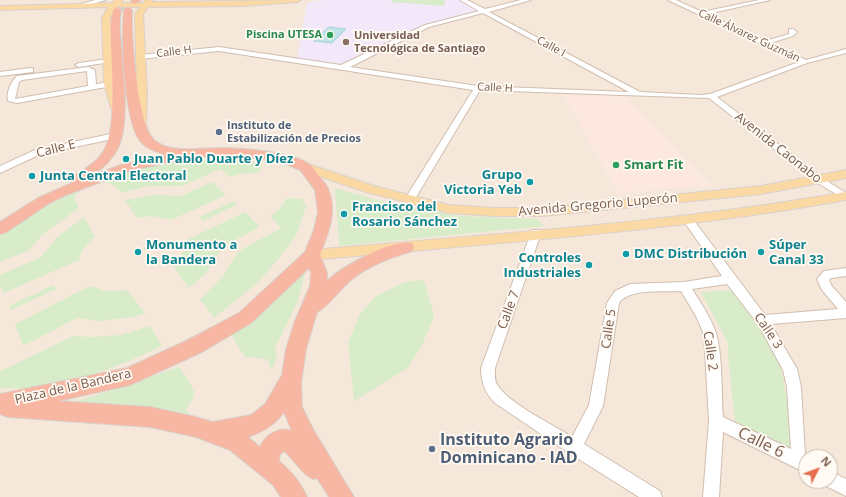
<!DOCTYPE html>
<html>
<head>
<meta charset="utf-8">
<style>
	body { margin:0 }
	#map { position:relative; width:846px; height:497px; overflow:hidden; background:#fdf6ec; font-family:"Open Sans",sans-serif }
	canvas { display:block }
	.north { position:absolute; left:798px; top:449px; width:40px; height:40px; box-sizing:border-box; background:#fffaf3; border:1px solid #cabbb1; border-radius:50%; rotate:48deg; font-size:11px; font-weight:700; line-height:16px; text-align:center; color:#7a5c4d }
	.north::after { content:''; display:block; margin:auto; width:14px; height:18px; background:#e76f51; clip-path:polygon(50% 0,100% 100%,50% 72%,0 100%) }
</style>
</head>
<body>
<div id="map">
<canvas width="846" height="497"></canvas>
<div class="north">N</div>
</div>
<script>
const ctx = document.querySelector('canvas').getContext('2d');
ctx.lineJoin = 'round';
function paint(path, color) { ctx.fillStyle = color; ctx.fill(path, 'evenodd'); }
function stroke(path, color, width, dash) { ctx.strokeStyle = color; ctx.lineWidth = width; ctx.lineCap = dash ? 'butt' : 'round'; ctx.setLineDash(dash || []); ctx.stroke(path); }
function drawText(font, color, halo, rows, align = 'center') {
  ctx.font = font + ' "Open Sans",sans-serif'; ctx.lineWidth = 3.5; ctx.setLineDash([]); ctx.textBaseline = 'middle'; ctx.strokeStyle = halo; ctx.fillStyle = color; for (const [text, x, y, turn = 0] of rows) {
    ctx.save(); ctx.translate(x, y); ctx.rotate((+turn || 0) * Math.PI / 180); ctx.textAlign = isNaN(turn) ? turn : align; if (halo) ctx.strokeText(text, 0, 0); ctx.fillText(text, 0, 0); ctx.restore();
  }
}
paint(new Path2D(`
	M 0,0 L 846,0 L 846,497 L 0,497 ZM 806,457 L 830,457 L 830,481 L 806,481 Z`), '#f5e8da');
paint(new Path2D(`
	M 562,93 L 626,97 L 711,185 L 618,193 Z`), '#fde8e0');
paint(new Path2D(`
	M 321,0 L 459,0 L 478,10 L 424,25 L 343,66 L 297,58 L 307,3 Z`), '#f3e8fa');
paint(new Path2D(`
	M 393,0 L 445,0 L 444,6 L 391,2 Z
	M 231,157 L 262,163 L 260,166 L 262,167 L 257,173 L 240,174 L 230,177 L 220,169 L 182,186 L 147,186 L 122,193 C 108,175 85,180 74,198 L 79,208 L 42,235 L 28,251 L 0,262 L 0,233 C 17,223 34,210 52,201 C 109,173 168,158 231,157 Z
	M 212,182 L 226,195 L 171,220 L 152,216 L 137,218 L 125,200 L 155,195 L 181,196 Z
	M 335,188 L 388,203 L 460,216 L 537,219 L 544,226 L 339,246 Z
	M 287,198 L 304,199 L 302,203 L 307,204 L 296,236 L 276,262 L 256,284 L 214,318 L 200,299 L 223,276 L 239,251 L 281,228 L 270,216 L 278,211 Z
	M 234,201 L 237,204 L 203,221 L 200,217 Z
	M 245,212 L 260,227 L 222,247 L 207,272 L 189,288 L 173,266 L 186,248 L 187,240 Z
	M 84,217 L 95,236 L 81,252 L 79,260 L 4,293 L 0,285 L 0,275 L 41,257 L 56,238 Z
	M 306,269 L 297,303 L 275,348 L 277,358 L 272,370 L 267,359 L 245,357 L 230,333 Z
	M 424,280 L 434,316 L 422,345 L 408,368 L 354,401 L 348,343 L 360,314 L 376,296 L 405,282 Z
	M 54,285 L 56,289 L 11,310 L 9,306 Z
	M 90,286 L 106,291 L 127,290 L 145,313 L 133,317 L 100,321 L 77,318 L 23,346 L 15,324 Z
	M 733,290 L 779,359 L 798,454 L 735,421 L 728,357 L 728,343 L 701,292 Z
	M 150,326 L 162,346 C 123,365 78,382 34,388 C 23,389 11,388 0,388 L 0,368 L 1,371 L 73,336 L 93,337 L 121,335 Z
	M 179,367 C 183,373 196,390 194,396 C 192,401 188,405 186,410 L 194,420 L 72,403 Z`), '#d8ecc9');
const water = new Path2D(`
	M 329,27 L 346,29 L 332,43 L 314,41 Z`);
paint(water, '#bfe3e8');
stroke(water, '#a5d3da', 1);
stroke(new Path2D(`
	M 117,10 L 127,0`), '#dcd0c4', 10, [10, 5]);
const minor = new Path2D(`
	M 95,0 L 106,0 L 77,8 L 74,6 Z
	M 460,0 L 467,0 L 485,9 L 521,0 L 531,0 L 489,12 L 640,92 L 700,95 L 710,94 L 799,62 L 668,0 L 676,0 L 702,12 L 759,0 L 770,0 L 707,14 L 765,41 L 789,34 L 789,29 L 793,29 L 797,32 L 793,36 L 770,43 L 806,60 L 846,49 L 846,53 L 807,63 L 717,97 L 822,178 L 846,193 L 846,200 L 816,182 L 709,98 L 480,90 L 415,199 L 410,202 L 405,199 L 473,90 L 219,51 L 140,59 L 137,57 L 140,55 L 219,47 L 341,65 L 425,25 L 479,11 ZM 483,13 L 629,92 L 478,86 L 350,67 L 429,27 Z
	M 108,59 L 110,60 L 110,62 L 79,67 L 75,65 L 79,63 Z
	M 88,67 L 95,70 L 96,84 L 112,82 L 112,86 L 17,103 L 8,101 C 6,93 11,81 17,76 ZM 87,71 L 88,86 L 15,99 L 19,82 L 22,80 Z
	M 30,68 L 33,68 L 33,72 L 0,76 L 0,72 Z
	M 115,133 L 118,134 L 118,138 L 41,154 L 0,173 L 0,166 L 35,150 Z
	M 688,217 L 692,218 L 765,315 L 838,309 L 822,290 L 817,279 L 824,271 L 846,268 L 846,276 L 831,278 L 829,280 L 831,285 L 846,302 L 846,318 L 771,324 L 797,369 L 801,387 L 806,473 L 723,432 L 719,497 L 703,497 L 709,421 L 705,351 L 703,332 L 696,316 L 681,291 C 664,292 629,288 619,303 L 603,406 L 584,444 L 660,491 L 662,497 L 639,497 L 569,453 L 495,403 C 485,393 481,382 481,368 L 531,233 L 532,230 L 540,230 L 541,233 L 495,368 C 495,374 494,381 498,386 C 509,403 553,425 572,437 L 589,405 L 607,303 L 615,291 L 630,284 L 684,282 L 722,276 L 683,220 ZM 727,284 L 758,324 L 783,370 L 787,387 L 791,449 L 723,417 C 721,392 723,353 715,330 C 709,315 701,303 692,289 Z
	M 830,471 L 846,479 L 846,496 L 824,485 L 823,481 L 830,481 Z`);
const major = new Path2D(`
	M 115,0 L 123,0 L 121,3 L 143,3 L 145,0 L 153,0 L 151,2 L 301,0 L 297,2 L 242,6 L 148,7 L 143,14 L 147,92 L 146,126 L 141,129 L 136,126 L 137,92 L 135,14 L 140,7 L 117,7 L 110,18 L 114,84 L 122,111 L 117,114 L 112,111 L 104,84 L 102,18 L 108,7 L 0,10 L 0,6 L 112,3 Z
	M 305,163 L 374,186 L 449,205 L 495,208 L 542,208 L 761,186 L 846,170 L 846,178 L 761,194 L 542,216 L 495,216 L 449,213 L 366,192 L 301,170 L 299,167 L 301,164 Z
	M 846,192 L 846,200 C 670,232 490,243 312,260 L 307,259 L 305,255 L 307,251 L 312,250 C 490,234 670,223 846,192 Z`);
const highway = new Path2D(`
	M 131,0 L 141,0 L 135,4 L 132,3 Z
	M 117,7 L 121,10 C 118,26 121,41 122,56 C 124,82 129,125 118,148 C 112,160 103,168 93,175 L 121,165 L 167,155 C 157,152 147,149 140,141 C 124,119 121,38 124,10 L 128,7 L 132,10 C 131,34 137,124 154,140 C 170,154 200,148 220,148 C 243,148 291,152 309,164 C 313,166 316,172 319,176 C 322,180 327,185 329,191 C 337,213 328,234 320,255 L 327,273 L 327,281 C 341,267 393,238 412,243 L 414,247 L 412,251 C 390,258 368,266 351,280 C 341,288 327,308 317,312 L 306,349 L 301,383 L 302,407 L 314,431 L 354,497 L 329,497 L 317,478 L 313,479 C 301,474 295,460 284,451 L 280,454 L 279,461 C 291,471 301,483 307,497 L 281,497 L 273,485 L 230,450 L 196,437 L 150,427 L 8,417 L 0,414 L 0,394 L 127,368 L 188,340 L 239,313 L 305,252 L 314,230 L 318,212 L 315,190 L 300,170 L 281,162 L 255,158 L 222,156 L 191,157 L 130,171 L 66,195 L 48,204 L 5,233 L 0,234 L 0,222 L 38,198 L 72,183 L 70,180 L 72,177 C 83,170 96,163 103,152 C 120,126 109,53 111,21 L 113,10 ZM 309,268 L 311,273 L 310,286 L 295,321 L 286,349 L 282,375 L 265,404 L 251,415 L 212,422 L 196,417 L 150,407 L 58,401 L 130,385 L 202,352 L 251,323 ZM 284,412 L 292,431 C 280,426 265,435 260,447 L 248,437 C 263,432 275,425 284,412 Z`);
stroke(minor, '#d1beb0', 2);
stroke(major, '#dad1cd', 2);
stroke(highway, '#dad1cd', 2);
paint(minor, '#fff');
paint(major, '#fbd9a5');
paint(highway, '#f7b7a3');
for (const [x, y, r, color] of [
	[330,35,4,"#2e9e5b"],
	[346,42,4,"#8d6e63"],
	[219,132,4,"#5c6f8a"],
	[126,159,4,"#0f9aa8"],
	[616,165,4,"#2e9e5b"],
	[32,176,4,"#0f9aa8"],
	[530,182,4,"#0f9aa8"],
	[344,214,4,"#0f9aa8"],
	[138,252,4,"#0f9aa8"],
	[761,252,4,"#0f9aa8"],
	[626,254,4,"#0f9aa8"],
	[589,265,4,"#0f9aa8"],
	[432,449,4,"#5c6f8a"]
]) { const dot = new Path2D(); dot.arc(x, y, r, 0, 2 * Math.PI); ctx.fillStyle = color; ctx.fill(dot); stroke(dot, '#fffaf3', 1.5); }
drawText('bold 11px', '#27864d', '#fffaf3', [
	["Piscina UTESA",322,35]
], 'right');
drawText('bold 11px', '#785e54', '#fffaf3', [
	["Universidad",354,36],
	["Tecnológica de Santiago",354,49]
], 'left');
drawText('11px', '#7a5c4d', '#fffaf3', [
	["Calle Álvarez Guzmán",749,36,25],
	["Calle I",551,47,28],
	["Calle H",174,52,-7],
	["Calle H",495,88,3]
]);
drawText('bold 11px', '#4e5e75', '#fffaf3', [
	["Instituto de",227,126],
	["Estabilización de Precios",227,139]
], 'left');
drawText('13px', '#7a5c4d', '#fffaf3', [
	["Avenida Caonabo",778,148,38],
	["Calle E",56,149,-14],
	["Avenida Gregorio Luperón",598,205,-5],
	["Calle 7",509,310,-70],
	["Calle 5",609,329,-82],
	["Calle 3",768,331,56],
	["Calle 2",710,351,82],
	["Plaza de la Bandera",73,387,-13]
]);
drawText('bold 13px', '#0d838f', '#fffaf3', [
	["Juan Pablo Duarte y Díez",134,159],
	["Grupo",522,175,"right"],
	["Victoria Yeb",522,190,"right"],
	["Junta Central Electoral",40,176],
	["Francisco del",352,207],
	["Rosario Sánchez",352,222],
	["Monumento a",146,245],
	["la Bandera",146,260],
	["Súper",769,245],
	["Canal 33",769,260],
	["DMC Distribución",634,254],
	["Controles",581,258,"right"],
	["Industriales",581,273,"right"]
], 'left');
drawText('bold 13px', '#27864d', '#fffaf3', [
	["Smart Fit",624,165]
], 'left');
drawText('bold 16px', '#4e5e75', '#fffaf3', [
	["Instituto Agrario",440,440],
	["Dominicano - IAD",440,458]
], 'left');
drawText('16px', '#7a5c4d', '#fffaf3', [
	["Calle 6",761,443,26]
]);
</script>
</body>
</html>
